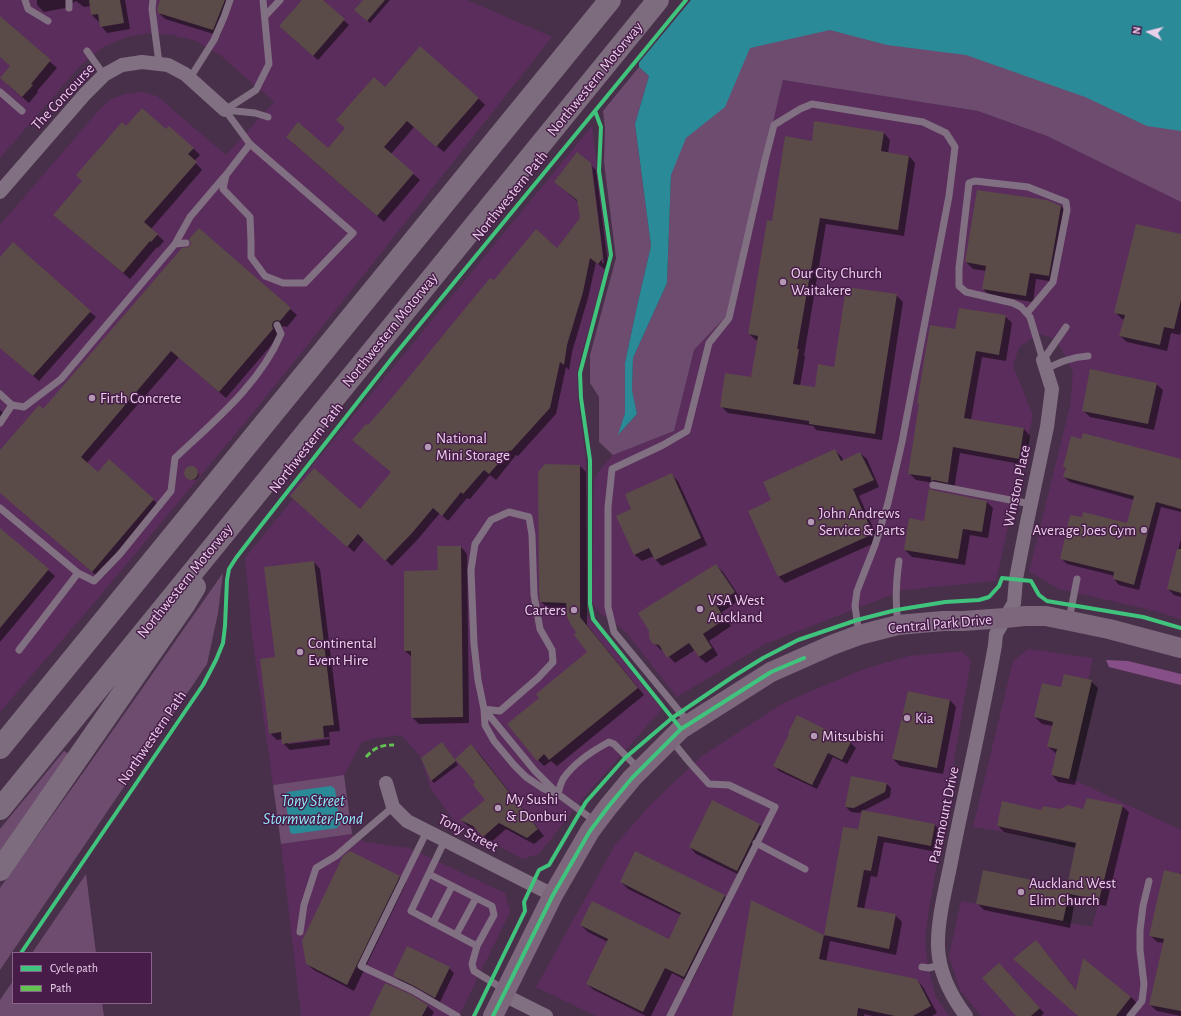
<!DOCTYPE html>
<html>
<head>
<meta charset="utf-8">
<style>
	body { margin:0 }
	#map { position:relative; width:1181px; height:1016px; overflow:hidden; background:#48304a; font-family:"Alegreya Sans",sans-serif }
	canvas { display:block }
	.legend { position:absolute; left:12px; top:952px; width:140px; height:52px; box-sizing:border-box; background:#471c49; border:1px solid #89648a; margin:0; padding:5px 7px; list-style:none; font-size:12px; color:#ebd0eb }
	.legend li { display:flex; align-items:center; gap:8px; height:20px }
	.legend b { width:20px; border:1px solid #89648a }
	.north { position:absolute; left:1129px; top:12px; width:40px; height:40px; -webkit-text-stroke:3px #471c49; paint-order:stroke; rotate:277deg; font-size:11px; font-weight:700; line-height:16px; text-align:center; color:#ebd0eb }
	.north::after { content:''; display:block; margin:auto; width:14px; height:18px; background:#ebd0eb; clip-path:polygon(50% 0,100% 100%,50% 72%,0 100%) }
</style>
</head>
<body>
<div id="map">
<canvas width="1181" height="1016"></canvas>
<ul class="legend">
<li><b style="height:5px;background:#40c37c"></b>Cycle path</li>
<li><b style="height:5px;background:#63c152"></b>Path</li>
</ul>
<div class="north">N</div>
</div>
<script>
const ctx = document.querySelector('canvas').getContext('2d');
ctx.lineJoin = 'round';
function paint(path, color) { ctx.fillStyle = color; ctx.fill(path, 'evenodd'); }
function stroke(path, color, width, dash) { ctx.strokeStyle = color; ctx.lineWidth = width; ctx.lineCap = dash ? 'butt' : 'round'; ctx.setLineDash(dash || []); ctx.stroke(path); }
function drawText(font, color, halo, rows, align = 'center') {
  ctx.font = font + ' "Alegreya Sans",sans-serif'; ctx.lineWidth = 3; ctx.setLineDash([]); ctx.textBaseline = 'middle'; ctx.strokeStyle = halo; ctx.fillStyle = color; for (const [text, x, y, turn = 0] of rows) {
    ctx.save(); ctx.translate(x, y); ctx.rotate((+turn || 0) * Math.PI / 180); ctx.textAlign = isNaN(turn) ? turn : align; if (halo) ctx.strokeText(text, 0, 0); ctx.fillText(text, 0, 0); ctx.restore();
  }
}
paint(new Path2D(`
	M 0,0 L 467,0 L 552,37 L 370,267 L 248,419 L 88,610 L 0,712 L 0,225 L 99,110 L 111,99 L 125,94 L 141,92 L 157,96 L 226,155 L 274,102 L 220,55 L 194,40 L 171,35 L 150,33 L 124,38 L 103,47 L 80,66 L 0,158 Z
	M 783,80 L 978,111 L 1047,136 L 1181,202 L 1181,619 L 1155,611 L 1059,589 L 1029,572 L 1070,406 L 1073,373 L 1065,355 L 1055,339 L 1039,334 L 1019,347 L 1013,366 L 1033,415 L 996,581 L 904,590 L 765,644 L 677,697 L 624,630 L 600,613 L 592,603 L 594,482 L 598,472 L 613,455 L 674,431 L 694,350 L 727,315 Z
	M 592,126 L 608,257 L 577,371 L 578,399 L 586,461 L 585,613 L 662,709 L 585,796 L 539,854 L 522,859 L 454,821 L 431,789 L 420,756 L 401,735 L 377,738 L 362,742 L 344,775 L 273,785 L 252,635 L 245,558 L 293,499 L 288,495 Z
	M 1028,649 L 1093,658 L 1066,776 L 1181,830 L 1181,1016 L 981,1016 L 960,990 L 949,956 L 961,901 L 1092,927 L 1099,901 L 1080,897 L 1069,878 L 1076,843 L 973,827 L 1013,661 Z
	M 962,651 L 971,661 L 929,909 L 925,939 L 928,968 L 936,997 L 949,1016 L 596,1016 L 536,987 L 615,845 L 652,803 L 702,756 L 783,703 L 864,669 L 909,656 Z
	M 352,834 L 365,842 L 409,848 L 505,893 L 510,912 L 459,1016 L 301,1016 L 281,844 Z`), '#5b2d5c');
paint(new Path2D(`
	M 685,18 L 1181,22 L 1181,202 L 1047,136 L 978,111 L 783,80 L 727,315 L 694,350 L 674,431 L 613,455 L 599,442 L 599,397 L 590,383 L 590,355 L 616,258 L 604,162 L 605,128 L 603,111 L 639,67 L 649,76 L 635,124 L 651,246 L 637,306 L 625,363 L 625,413 L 619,434 L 637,414 L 632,390 L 633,358 L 667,283 L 671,175 Z
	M 223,573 L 218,613 L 207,664 L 0,970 L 0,888 L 85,770 Z
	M 64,751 L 73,756 L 0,855 L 0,829 Z
	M 344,775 L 352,834 L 281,844 L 273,785 Z
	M 86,874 L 96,953 L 32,953 Z
	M 13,981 L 13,1003 L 102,1003 L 104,1016 L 0,1016 L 0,1000 Z`), '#6e4c6f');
paint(new Path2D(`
	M 1106,660 L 1128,661 L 1181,674 L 1181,685 L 1109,667 Z`), '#874f88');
paint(new Path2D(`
	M 640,0 L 1181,0 L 1181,131 L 1147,126 L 1085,97 L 966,55 L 887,45 L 830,30 L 750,48 L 725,107 L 686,138 L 671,175 L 667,283 L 633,358 L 632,390 L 637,414 L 618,435 L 625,413 L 625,363 L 637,306 L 651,246 L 635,124 L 649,76 L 639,67 Z
	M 331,786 L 335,789 L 340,824 L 337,828 L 293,834 L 290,832 L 285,796 L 287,792 Z`), '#2b8a97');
paint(new Path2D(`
	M 638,0 L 691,0 L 637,65 Z`), '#48304a');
paint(new Path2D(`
	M 37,0 L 125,0 L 130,29 L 107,33 L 101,26 L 100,21 L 99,22 L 92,15 L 91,6 L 84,7 L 76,1 L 71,4 L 70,7 L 44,12 L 37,5 Z
	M 161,0 L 233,0 L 220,36 L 165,19 L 158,12 Z
	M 303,0 L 322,0 L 349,25 L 318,60 L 285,31 Z
	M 364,0 L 390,0 L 370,23 L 359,13 Z
	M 0,17 L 57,68 L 37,91 L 38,92 L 29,103 L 8,85 L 11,66 L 0,57 Z
	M 385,88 L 478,98 L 485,105 L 444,152 L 414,127 L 391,154 L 420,180 L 384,222 L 293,143 L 328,150 L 346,129 Z
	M 127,127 L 166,130 L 193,148 L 200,155 L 194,161 L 202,170 L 151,229 L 164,241 L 158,248 L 157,247 L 130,279 L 61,221 Z
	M 884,133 L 890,140 L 888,153 L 909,156 L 915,163 L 904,236 L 826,224 L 804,356 L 805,357 L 800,386 L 815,388 L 835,368 L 896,295 L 903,302 L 882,440 L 816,430 L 813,426 L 728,413 L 721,406 L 752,379 L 758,341 L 756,340 L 749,334 L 773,222 L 812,142 Z
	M 590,164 L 602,263 L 604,263 L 592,166 L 596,170 L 608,264 L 604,269 L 596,262 L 588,298 L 572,352 L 569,370 L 566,367 L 556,414 L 518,456 L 516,455 L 496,480 L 490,475 L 470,499 L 467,498 L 448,521 L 440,513 L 418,539 L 392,566 L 364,539 L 354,552 L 297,501 L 360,511 L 392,473 L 368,427 L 494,282 L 558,249 L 582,218 L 578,202 L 555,182 Z
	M 1061,206 L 1067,213 L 1055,282 L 1036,279 L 1033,302 L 989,295 L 983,289 L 986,271 L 973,269 L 966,262 Z
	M 199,230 L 297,315 L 287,327 L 284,326 L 280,328 L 279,336 L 226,398 L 179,357 L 87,463 L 98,473 L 109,460 L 160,506 L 99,578 L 0,492 L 0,451 L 44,410 L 190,248 Z
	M 1181,235 L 1181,331 L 1180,335 L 1171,333 L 1167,351 L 1127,342 L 1120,336 L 1125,320 L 1122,319 L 1116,313 Z
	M 0,258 L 90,312 L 96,317 L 39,381 L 0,347 Z
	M 1005,316 L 1012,323 L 1006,361 L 982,357 L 971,420 L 1024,429 L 1030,436 L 1026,465 L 960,453 L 954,489 L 934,483 L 916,480 L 909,473 L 956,331 Z
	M 1156,384 L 1163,390 L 1154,430 L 1090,417 L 1083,410 Z
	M 0,410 L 7,417 L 0,425 Z
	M 835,451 L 842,457 L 843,461 L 860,453 L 867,459 L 879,487 L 859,496 L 879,541 L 785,583 L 779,577 L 749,511 L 772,501 Z
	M 1181,460 L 1181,512 L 1161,507 L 1139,590 L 1119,585 L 1114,579 L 1115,576 L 1067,564 L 1061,558 L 1128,524 L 1134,500 L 1070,482 L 1064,477 L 1066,469 L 1064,467 Z
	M 580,466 L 586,472 L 587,625 L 644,695 L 557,766 L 551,761 L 544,766 L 538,760 L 540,699 L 588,652 L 578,632 L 568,609 L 548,608 L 541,602 Z
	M 192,467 L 198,472 L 199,476 L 197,479 L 193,480 L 186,476 L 186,470 L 189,468 Z
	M 671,474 L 678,481 L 707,545 L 662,566 L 655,559 L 654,556 L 642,561 L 635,555 L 618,516 L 633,509 Z
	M 987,502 L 993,508 L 988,538 L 970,535 L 965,565 L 912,557 L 905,550 L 925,522 Z
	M 0,529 L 55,576 L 0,642 Z
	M 1181,539 L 1181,597 L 1174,595 L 1168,589 Z
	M 461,547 L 467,554 L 469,723 L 419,724 L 412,717 L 412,657 L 405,651 L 439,571 Z
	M 314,562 L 320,569 L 340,731 L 329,732 L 330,745 L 290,750 L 283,743 L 283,739 L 277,740 L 270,733 L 276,658 ZM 329,737 L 329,739 L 288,744 L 288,742 Z
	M 716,565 L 723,572 L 741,599 L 722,612 L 731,626 L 709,641 L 718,655 L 706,663 L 699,657 L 695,650 L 675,663 L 664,651 L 661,650 L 654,643 Z
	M 1091,681 L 1098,688 L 1075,785 L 1058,782 L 1052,775 L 1057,754 L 1048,747 L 1053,726 L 1042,724 L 1035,717 L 1062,688 Z
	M 950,700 L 956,707 L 943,774 L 900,766 L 893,759 Z
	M 797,717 L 851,743 L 856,748 L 847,764 L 833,757 L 817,789 L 779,771 L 775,766 Z
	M 445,746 L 458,765 L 434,783 L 431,780 Z
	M 471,746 L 478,752 L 544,836 L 534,844 L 506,829 L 490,843 L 479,831 L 468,826 L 461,820 L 487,800 L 477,782 Z
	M 887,784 L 891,788 L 890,797 L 859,813 L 851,812 L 846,807 Z
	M 712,801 L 760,825 L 766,831 L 744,877 L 696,854 L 690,847 Z
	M 1122,806 L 1129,812 L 1106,906 L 1075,900 L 1070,928 L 984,910 L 977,903 L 1068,888 L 1076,848 L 1004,832 L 998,826 L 1061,810 L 1084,810 Z
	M 934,824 L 941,831 L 937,852 L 884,842 L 877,877 L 871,876 L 864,909 L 895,915 L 902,922 L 896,955 L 830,941 L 826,962 L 917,980 L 923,987 L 937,1013 L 932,1016 L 873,1016 L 864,1014 L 864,1016 L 733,1016 L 752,902 L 825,936 L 843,829 L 859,830 Z
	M 636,852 L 724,896 L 731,902 L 691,983 L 672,973 L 651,1016 L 646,1016 L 594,990 L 587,984 L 608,942 L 588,932 L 581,925 L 669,940 L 681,915 L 628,889 L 621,882 Z
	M 1181,870 L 1181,1016 L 1157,1011 L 1150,1005 L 1164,943 L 1157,942 L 1150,935 L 1180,875 Z
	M 399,876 L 406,883 L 354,991 L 314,970 L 307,964 Z
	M 1042,948 L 1077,991 L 1131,997 L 1137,1003 L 1127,1016 L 1078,1016 Z
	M 449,968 L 454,973 L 440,1002 L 420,990 L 399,980 L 394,975 Z
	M 1004,969 L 1044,1013 L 1041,1016 L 1017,1016 Z
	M 427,1006 L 434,1012 L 432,1016 L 370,1016 Z`), '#0007');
paint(new Path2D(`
	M 89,0 L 120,0 L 124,23 L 100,27 L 98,14 L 91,15 Z
	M 160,0 L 225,0 L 213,30 L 158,13 L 157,9 Z
	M 302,0 L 323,0 L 345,19 L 313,56 L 279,26 Z
	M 363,0 L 385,0 L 367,21 L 354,10 Z
	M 0,16 L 51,60 L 31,84 L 33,85 L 22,97 L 0,78 L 10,66 L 0,57 Z
	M 420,46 L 479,98 L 436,147 L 407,121 L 384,147 L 414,173 L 377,216 L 286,137 L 298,122 L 328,148 L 345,128 L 336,120 L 374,77 L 385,87 Z
	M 142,108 L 166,129 L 169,126 L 194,148 L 188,154 L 197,162 L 144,222 L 158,234 L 151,242 L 150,241 L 123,273 L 53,215 L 82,181 L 76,175 L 122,122 L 126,126 Z
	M 814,121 L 884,132 L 881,151 L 909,156 L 898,230 L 820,218 L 797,349 L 799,349 L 793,384 L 815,387 L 818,364 L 834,367 L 846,287 L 897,294 L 875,434 L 809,424 L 809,421 L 720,407 L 725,373 L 751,377 L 758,336 L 748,334 L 767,220 L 772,221 L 785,136 L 812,141 Z
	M 577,152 L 591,163 L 603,258 L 598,264 L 590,258 L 583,292 L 567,345 L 564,365 L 560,362 L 550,408 L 511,451 L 510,450 L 489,474 L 484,470 L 463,494 L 461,492 L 442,516 L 433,508 L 412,533 L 385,561 L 358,534 L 347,547 L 290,496 L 314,468 L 360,509 L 391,472 L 352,440 L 366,424 L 368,425 L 395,394 L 490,278 L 494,280 L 536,229 L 557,248 L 580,218 L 577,200 L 554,182 Z
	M 977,190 L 1047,200 L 1061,206 L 1049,276 L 1030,273 L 1026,296 L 982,289 L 986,266 L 965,262 Z
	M 1136,224 L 1181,234 L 1181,300 L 1174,329 L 1164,327 L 1160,345 L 1119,336 L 1125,315 L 1114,313 Z
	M 199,228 L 291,308 L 280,321 L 277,320 L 273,322 L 272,325 L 273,329 L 219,392 L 171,351 L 81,457 L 98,472 L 109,459 L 154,499 L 92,572 L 0,493 L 0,450 L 39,405 L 43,409 L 182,248 L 189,247 L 191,243 L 189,239 Z
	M 13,242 L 91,311 L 33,376 L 0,348 L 0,257 Z
	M 959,308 L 1006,315 L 999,355 L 976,351 L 964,418 L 1024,428 L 1019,459 L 953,447 L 948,483 L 934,480 L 931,481 L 931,477 L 908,474 L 919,404 L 917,403 L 930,325 L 955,329 Z
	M 1090,369 L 1157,383 L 1148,424 L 1082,411 Z
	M 1083,433 L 1181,459 L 1181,509 L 1156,502 L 1134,585 L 1113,579 L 1114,572 L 1060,559 L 1070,515 L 1082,517 L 1083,512 L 1127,523 L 1134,496 L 1063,477 L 1066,468 L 1063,467 L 1071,436 L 1081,439 Z
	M 835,449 L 841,461 L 860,452 L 874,480 L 853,489 L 873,534 L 778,577 L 748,511 L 771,500 L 763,482 Z
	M 545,464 L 580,465 L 580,617 L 638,688 L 549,760 L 544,754 L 537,761 L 507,724 L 539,698 L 536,694 L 587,652 L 574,635 L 576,632 L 571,625 L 567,617 L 566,603 L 540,602 L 539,590 L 538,472 Z
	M184 473a7 7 0 1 1 14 0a7 7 0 1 1-14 0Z
	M 672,473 L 701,538 L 655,560 L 649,548 L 634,555 L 616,516 L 631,509 L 625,494 Z
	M 929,488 L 932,490 L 987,501 L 982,532 L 963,529 L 958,559 L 904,550 L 909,518 L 924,521 Z
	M 0,528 L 49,569 L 0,628 Z
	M 437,546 L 461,546 L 463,717 L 411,718 L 411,651 L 404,651 L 404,571 L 438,570 Z
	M 1177,549 L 1181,549 L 1181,593 L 1167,589 Z
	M 314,561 L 334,725 L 323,726 L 324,738 L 282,744 L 281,732 L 269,734 L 260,659 L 275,657 L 264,567 Z
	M 716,564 L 735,592 L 716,605 L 725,619 L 703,634 L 712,648 L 699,657 L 689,643 L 667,658 L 659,645 L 653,644 L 649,638 L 649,631 L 638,613 Z
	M 1064,674 L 1092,680 L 1069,779 L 1051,775 L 1057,749 L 1047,747 L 1053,722 L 1034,717 L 1042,683 L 1061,687 Z
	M 908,691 L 950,700 L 937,768 L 892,759 Z
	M 797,715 L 851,742 L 842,760 L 828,753 L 812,785 L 773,766 L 789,734 L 788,733 Z
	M 442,742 L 456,761 L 431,781 L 421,758 Z
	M 471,744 L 538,829 L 527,838 L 499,823 L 483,837 L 473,826 L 460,820 L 485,800 L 473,785 L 475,782 L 455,759 Z
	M 851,776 L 887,783 L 885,792 L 854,808 L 845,807 Z
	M 1087,798 L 1123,805 L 1099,900 L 1069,894 L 1063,921 L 976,904 L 983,870 L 1067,887 L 1076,843 L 997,826 L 1002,801 L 1041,810 L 1043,806 L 1060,809 L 1068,805 L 1083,809 Z
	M 712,800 L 760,824 L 737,871 L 689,847 Z
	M 862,810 L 935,824 L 931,846 L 878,836 L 871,871 L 864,870 L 857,907 L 896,914 L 889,949 L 824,935 L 843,827 L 858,829 Z
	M 350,851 L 400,876 L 347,985 L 306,964 L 302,941 L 343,856 Z
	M 635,851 L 725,895 L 684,977 L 665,968 L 643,1012 L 586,984 L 608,939 L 580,925 L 592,901 L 669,939 L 681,913 L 620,882 Z
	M 1164,870 L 1181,874 L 1181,1011 L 1149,1005 L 1164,939 L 1149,936 Z
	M 751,900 L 824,935 L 819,959 L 917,979 L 931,1006 L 913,1016 L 895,1016 L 858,1008 L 857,1016 L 732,1016 Z
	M 1036,940 L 1076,990 L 1083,958 L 1131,997 L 1116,1016 L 1078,1016 L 1013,959 Z
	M 407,946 L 450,967 L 435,998 L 414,986 L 393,976 Z
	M 999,963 L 1040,1008 L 1031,1016 L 1016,1016 L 982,978 Z
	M 385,983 L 410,994 L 428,1005 L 422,1016 L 369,1016 Z`), '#5a4a48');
stroke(new Path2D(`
	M 25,0 L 28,9 L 48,21
	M 69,0 L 69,8
	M 153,0 L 152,9 L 159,63
	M 265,16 L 280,0
	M 87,51 L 104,75
	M 190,78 L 214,40 L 224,17 L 230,0
	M 0,92 L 22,111
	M 225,110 L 250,144 L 353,233 L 305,283 L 283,283 L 265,276 L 251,257 L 251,241 L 250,217 L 223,189 L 226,175 L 250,144
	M 225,110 L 256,90 L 269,64 L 263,0
	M 225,110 L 255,113 L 268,117
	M 175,244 L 190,217 L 224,177
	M 1027,313 L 1053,282 L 1067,210 L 1066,202 L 1028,187 L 975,181 L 969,183 L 959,268 L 959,286 L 966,292 L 1013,303 L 1021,307 L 1030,317 L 1043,360
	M 1043,360 L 1066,327
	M 1046,369 C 1060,362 1072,357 1088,356
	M 0,394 L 12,405 L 24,407 L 61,379 L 175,244 L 186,243
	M 0,423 L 12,405
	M 933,485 L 1031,504
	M 0,508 L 78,573 L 94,581 L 120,554 L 171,491 L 175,458 C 213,422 260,384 281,334 L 277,325
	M 1069,620 L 1077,579
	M 898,624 C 895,603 896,582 899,561
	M 19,650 L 78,573
	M 484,709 L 500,711 L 538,678 L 553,662 L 552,650 L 540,629 L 534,595 L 532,535 L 529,517 L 509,512 L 491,520 L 475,544 L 471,570 L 474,644 L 478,680 L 484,709 L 485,725 L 494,741 L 514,765 L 526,777 L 544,789 L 558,794
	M 484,709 L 535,771 L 556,792
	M 689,723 L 614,632 L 608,607 L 608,507 L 612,469 L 663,445 L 687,431 L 709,343 L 729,318 L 765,160 L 774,125 L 800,109 L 812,104 L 923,122 L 946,133 L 955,147 L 949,196 L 902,442 L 888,503 L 875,545 L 857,591 L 855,606 L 859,634
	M 596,822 L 558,794 C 559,789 561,783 563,779 C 574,763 592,751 609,742 L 614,744 L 639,769
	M 427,831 L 361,966 L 369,970 L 412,990 L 457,1016
	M 756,843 L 805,869
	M 429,874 L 492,906 L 494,915 L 477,946 L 411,911 L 445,840
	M 433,923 L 452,886
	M 300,932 L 304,905 L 316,868 L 336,856 L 393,807
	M 456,935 L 476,898
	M 477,946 L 472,964 L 474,971 L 505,990
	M 922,967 L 929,968 L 940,965
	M 670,1016 L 775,807 L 729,785 L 709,784 L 690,763 L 672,741
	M 1130,1016 L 1142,1001 L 1144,984 L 1140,950 L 1140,930 L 1143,906 L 1149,881`), '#817081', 7);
stroke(new Path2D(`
	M 0,192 L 85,94 L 104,75 L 122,65 L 142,62 L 168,65 L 185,74 L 225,110
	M 386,783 L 393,807 L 407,821 L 553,895
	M 504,995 L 546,1016
	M 966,1016 C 951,996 939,972 938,947 C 937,917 948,881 953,851 C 967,782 983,714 995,645 L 996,634 L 1014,603 L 1016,579 L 1026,527 L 1047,427 L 1052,389 L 1043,360`), '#817081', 14);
stroke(new Path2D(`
	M 493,1016 L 553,895 L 590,831 L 608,807 L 632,778 L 681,729 L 771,672 L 832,645 L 859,635 L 898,625 L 943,621 L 963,621 L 1005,618 L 1025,616 L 1046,616 L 1109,629 L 1181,648`), '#7c677d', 20);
stroke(new Path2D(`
	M 0,748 L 610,0
	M 0,809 L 658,0
	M 0,870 L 184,605 L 195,587`), '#7d6c7d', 22);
stroke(new Path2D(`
	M 366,757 C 375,747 381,745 394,745`), '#63c152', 3, [6, 3]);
stroke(new Path2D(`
	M 595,111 L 601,127 L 599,171 L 611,255 L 580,373 L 581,398 L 590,460 L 590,604 L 593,619 L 681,729
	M 21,953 L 203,685 L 216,660 L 223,643 L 225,626 L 227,580 L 229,569 L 236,558 L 259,528 L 393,357 L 686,0
	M 474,1016 L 525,911 L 524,902 L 539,870 L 549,865 L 586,802 L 625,758 L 672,718 L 734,676 L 763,658 L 798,640 L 857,620 L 896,610 L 945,602 L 979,600 L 989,597 L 999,586 L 1002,578 L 1031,581 L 1039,595 L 1047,601 L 1143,617 L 1181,628
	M 493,1016 L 553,895 L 590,831 L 608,807 L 632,778 L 681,729 L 771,672 L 804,658`), '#40c37c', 4);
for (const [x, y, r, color] of [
	[783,282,4,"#b298b3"],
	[92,398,4,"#b298b3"],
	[428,447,4,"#b298b3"],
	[811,522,4,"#b298b3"],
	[1144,530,4,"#b298b3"],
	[700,609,4,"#b298b3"],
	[574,610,4,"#b298b3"],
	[300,652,4,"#b298b3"],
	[907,718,4,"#b298b3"],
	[814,736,4,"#b298b3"],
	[498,808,4,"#b298b3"],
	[1021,892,4,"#b298b3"]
]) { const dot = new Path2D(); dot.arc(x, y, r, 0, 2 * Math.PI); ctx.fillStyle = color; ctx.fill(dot); stroke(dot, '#471c49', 1.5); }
drawText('15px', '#ebd0eb', '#471c49', [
	["Northwestern Motorway",595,79,-51],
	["The Concourse",63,97,-47],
	["Northwestern Path",510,196,-51],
	["Northwestern Motorway",390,330,-51],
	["Northwestern Path",306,448,-52],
	["Winston Place",1017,486,-78],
	["Northwestern Motorway",185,581,-51],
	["Central Park Drive",940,624,-5],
	["Northwestern Path",152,738,-56],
	["Paramount Drive",944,815,-78],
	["Tony Street",468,833,27]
]);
drawText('15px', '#ebd0eb', '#471c49', [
	["Our City Church",791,273],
	["Waitakere",791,290],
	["Firth Concrete",100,398],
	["National",436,438],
	["Mini Storage",436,455],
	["John Andrews",819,513],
	["Service & Parts",819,530],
	["Average Joes Gym",1136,530,"right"],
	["VSA West",708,600],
	["Auckland",708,617],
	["Carters",566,610,"right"],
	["Continental",308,643],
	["Event Hire",308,660],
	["Kia",915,718],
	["Mitsubishi",822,736],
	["My Sushi",506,799],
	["& Donburi",506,816],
	["Auckland West",1029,883],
	["Elim Church",1029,900]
], 'left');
drawText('italic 16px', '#92edf9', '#471c49', [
	["Tony Street",313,801],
	["Stormwater Pond",313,819]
]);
</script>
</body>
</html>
